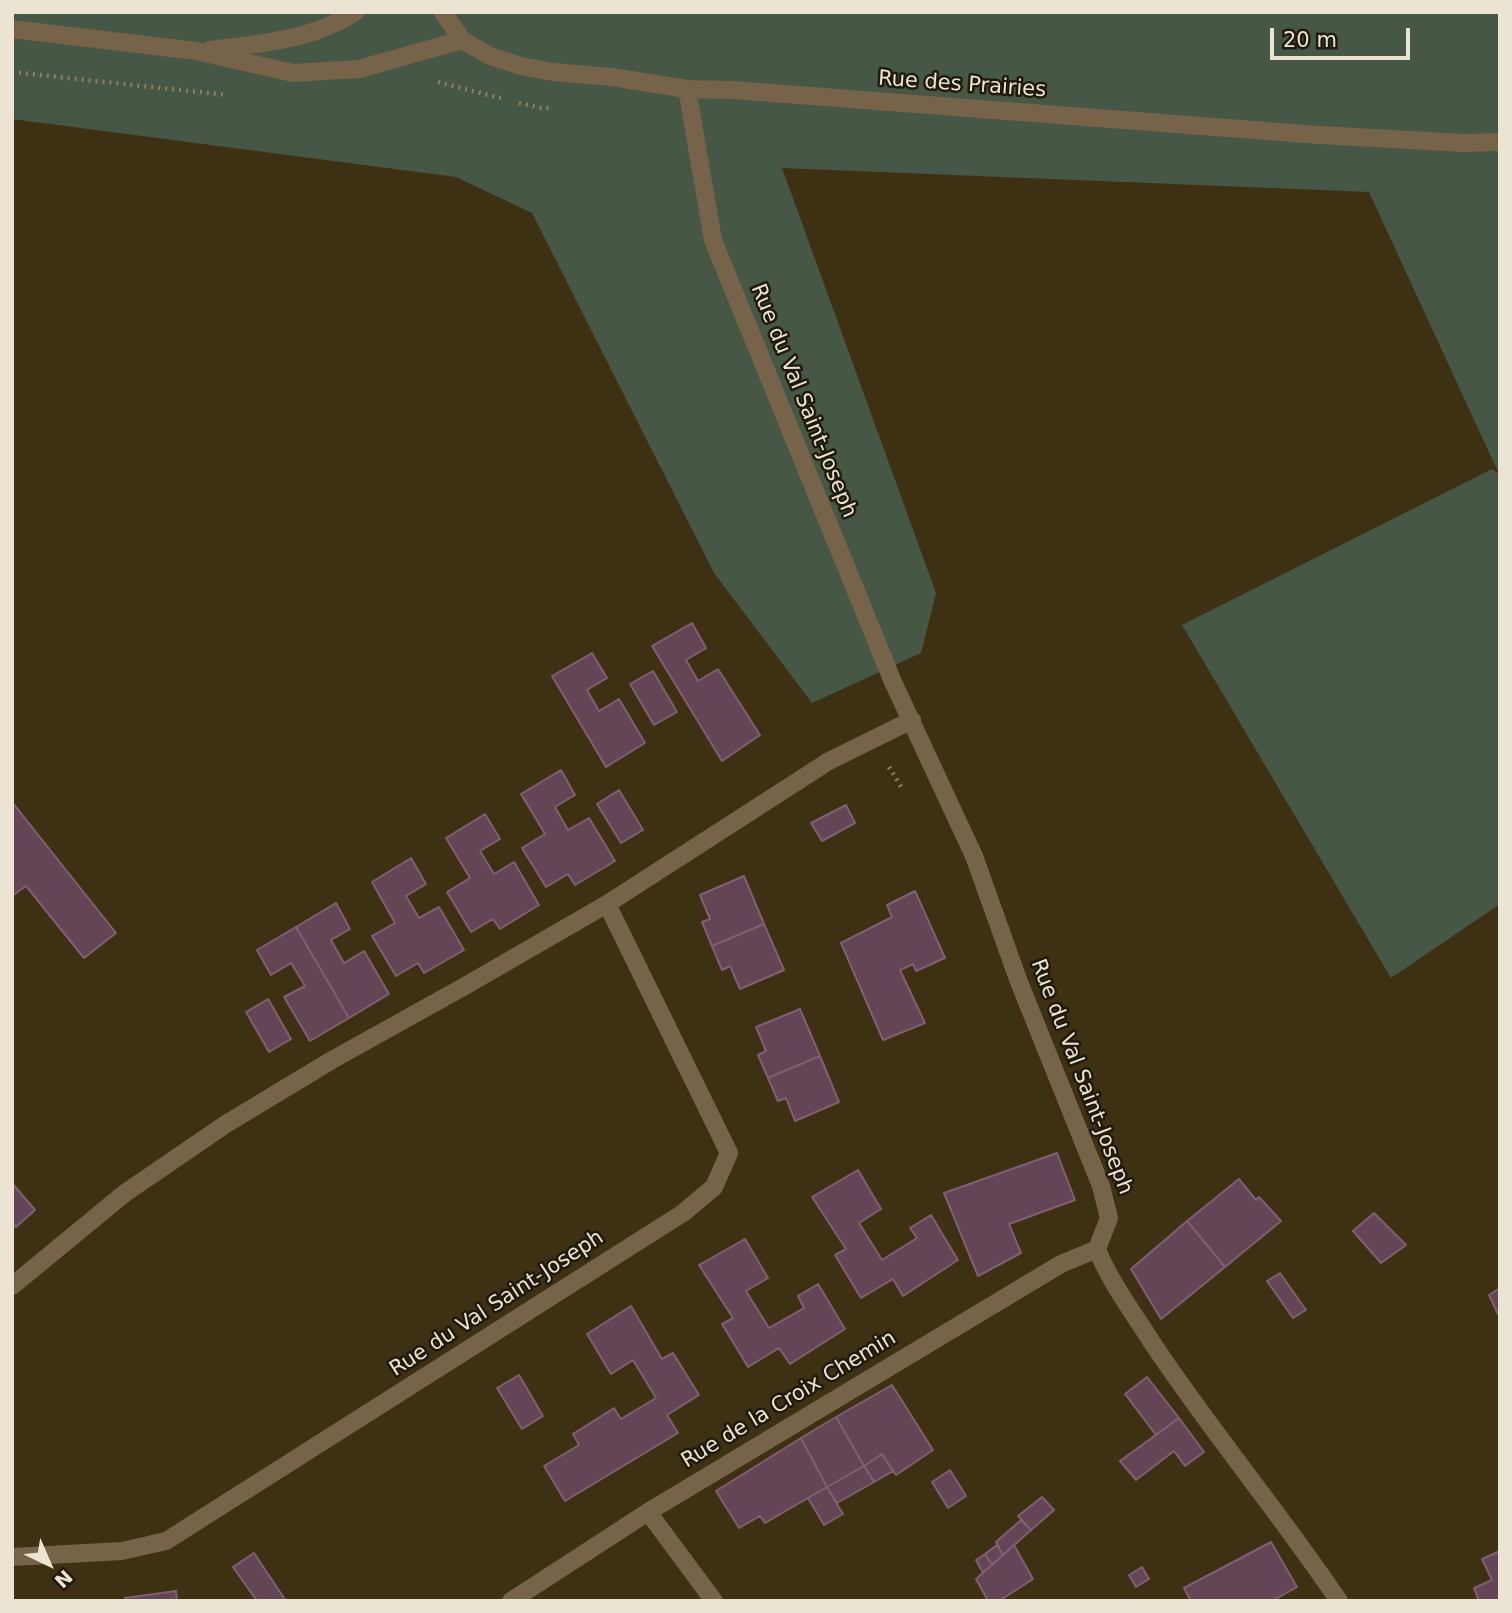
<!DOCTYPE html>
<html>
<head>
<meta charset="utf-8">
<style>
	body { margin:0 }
	#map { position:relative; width:1512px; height:1613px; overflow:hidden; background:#3e3113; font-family:"DejaVu Sans",sans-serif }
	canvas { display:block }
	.frame { position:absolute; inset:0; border:14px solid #ece4d3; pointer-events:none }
	.north { position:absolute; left:14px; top:1529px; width:70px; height:70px; -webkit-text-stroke:5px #201a0d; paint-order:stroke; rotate:136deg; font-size:19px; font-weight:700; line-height:28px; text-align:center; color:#ece4d3 }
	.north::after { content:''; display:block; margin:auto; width:24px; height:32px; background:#ece4d3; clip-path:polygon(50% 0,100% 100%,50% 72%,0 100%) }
	.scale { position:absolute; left:1270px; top:28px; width:140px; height:32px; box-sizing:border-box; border:4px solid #ece4d3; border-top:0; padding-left:9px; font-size:21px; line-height:24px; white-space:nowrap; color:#ece4d3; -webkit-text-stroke:5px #201a0d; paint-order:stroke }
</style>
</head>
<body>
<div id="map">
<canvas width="1512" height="1613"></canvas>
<div class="frame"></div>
<div class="north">N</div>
<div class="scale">20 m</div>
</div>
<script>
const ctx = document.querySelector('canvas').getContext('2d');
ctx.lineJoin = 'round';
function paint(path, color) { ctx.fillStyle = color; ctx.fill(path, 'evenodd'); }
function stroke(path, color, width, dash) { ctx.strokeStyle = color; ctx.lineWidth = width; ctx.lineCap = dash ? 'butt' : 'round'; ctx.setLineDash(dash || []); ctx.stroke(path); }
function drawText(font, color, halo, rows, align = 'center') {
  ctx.font = font + ' "DejaVu Sans",sans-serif'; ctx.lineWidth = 5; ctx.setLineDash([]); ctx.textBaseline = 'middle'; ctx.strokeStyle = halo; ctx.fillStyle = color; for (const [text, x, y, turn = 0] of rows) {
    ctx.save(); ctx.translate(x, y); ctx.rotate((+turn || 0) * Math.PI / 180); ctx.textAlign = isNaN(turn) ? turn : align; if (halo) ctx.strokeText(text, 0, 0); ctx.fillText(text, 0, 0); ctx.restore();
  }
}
paint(new Path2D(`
	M 12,12 L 1500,12 L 1500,904 L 1391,978 L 1182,625 L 1492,469 L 1499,474 L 1369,192 L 782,168 L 936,593 L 921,653 L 812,703 L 714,573 L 532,213 L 456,177 L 12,119 Z`), '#475745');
const building = new Path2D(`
	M 692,623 L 706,648 L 686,660 L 698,681 L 718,669 L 760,735 L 722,761 L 652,646 Z
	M 592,653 L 607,678 L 587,690 L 599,711 L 619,699 L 645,743 L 606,767 L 552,676 Z
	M 653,671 L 677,712 L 654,725 L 630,684 Z
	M 561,770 L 575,795 L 555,807 L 568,830 L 589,818 L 615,861 L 575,885 L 568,874 L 546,887 L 522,848 L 545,834 L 521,794 Z
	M 619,790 L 643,830 L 621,843 L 597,804 Z
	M 12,802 L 116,933 L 84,958 L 26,886 L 12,896 Z
	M 846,805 L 855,823 L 822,841 L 811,823 Z
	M 485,814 L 500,839 L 480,851 L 494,874 L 514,862 L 539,905 L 500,929 L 493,919 L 471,932 L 447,892 L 470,878 L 446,838 Z
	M 411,858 L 426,884 L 406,896 L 419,918 L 439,907 L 464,950 L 424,973 L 418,963 L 396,976 L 372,936 L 395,923 L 372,882 Z
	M 744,876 L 764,924 L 712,946 L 702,922 L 710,919 L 700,895 Z
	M 915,891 L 945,958 L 916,971 L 913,964 L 900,970 L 925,1023 L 883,1040 L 841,943 L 892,917 L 887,905 Z
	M 336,903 L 350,929 L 331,940 L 344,963 L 364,951 L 389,994 L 349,1018 L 296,927 Z
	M 764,924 L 784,970 L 740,989 L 730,966 L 722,970 L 712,946 Z
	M 296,927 L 349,1018 L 310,1041 L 284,997 L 305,986 L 291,963 L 271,975 L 257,950 Z
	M 268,999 L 291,1039 L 269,1052 L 246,1012 Z
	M 800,1009 L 820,1056 L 768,1078 L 758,1055 L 766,1051 L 756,1027 Z
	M 820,1056 L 839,1102 L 795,1121 L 786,1098 L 778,1101 L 768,1078 Z
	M 1057,1153 L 1075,1200 L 1009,1224 L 1021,1253 L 978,1276 L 944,1193 Z
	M 858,1170 L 881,1209 L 859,1223 L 882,1260 L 917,1238 L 910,1228 L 931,1215 L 958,1260 L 903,1296 L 893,1279 L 861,1298 L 835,1255 L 846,1249 L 812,1197 Z
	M 1239,1179 L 1256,1200 L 1259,1197 L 1281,1221 L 1225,1267 L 1187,1221 Z
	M 12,1183 L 35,1210 L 16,1227 L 12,1223 Z
	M 1374,1213 L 1406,1245 L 1381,1263 L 1353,1231 Z
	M 1187,1221 L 1225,1267 L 1161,1319 L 1131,1269 Z
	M 745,1239 L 768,1278 L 746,1291 L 769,1328 L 804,1308 L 798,1296 L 818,1284 L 845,1329 L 790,1364 L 779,1348 L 748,1367 L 722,1324 L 733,1318 L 699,1265 Z
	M 1280,1273 L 1306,1310 L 1293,1318 L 1267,1281 Z
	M 1500,1288 L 1500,1313 L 1498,1314 L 1489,1295 Z
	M 631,1306 L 662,1359 L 673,1353 L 699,1395 L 667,1415 L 678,1433 L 565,1501 L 544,1466 L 579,1445 L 573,1434 L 614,1408 L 621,1419 L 656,1398 L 633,1360 L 611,1374 L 587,1334 Z
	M 519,1375 L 543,1416 L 522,1429 L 497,1388 Z
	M 1147,1377 L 1179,1418 L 1156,1435 L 1125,1394 Z
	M 892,1385 L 933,1450 L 896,1475 L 882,1454 L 864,1466 L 836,1417 Z
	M 836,1417 L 864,1466 L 827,1487 L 801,1438 Z
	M 1179,1418 L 1204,1452 L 1185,1466 L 1174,1451 L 1136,1480 L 1120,1461 Z
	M 801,1438 L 827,1487 L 765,1523 L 760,1516 L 739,1528 L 716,1491 Z
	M 882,1454 L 893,1471 L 874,1482 L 864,1466 Z
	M 864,1466 L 874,1482 L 837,1503 L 827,1487 Z
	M 950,1470 L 966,1496 L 948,1508 L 932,1482 Z
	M 827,1487 L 843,1514 L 824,1525 L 808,1498 Z
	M 1042,1497 L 1054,1510 L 1031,1530 L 1018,1516 Z
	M 1021,1520 L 1031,1530 L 1003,1555 L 996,1542 Z
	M 1271,1542 L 1297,1587 L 1272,1601 L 1191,1601 L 1184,1588 Z
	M 997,1545 L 1003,1555 L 992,1565 L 985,1554 Z
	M 1014,1545 L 1033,1579 L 999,1601 L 988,1601 L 976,1579 Z
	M 1500,1551 L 1500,1601 L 1479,1601 L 1474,1588 L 1492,1580 L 1482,1559 Z
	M 254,1553 L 286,1601 L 257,1601 L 233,1567 Z
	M 985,1554 L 992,1565 L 983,1573 L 976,1560 Z
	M 1142,1567 L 1149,1579 L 1136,1587 L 1129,1575 Z
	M 176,1591 L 177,1601 L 125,1601 L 125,1598 Z`);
paint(building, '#634556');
stroke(building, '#7f5f71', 2);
stroke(new Path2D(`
	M 12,72 L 227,95
	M 438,82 L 504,99
	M 519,103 L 541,108 L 549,108
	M 889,767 L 903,790`), '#897f66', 4.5, [2, 5]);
stroke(new Path2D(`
	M 443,12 L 462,40 L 490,56 L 521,66 L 553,72 L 612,77 L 687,89 L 733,90 L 1319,135 L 1464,143 L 1500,142
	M 12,29 L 196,51 L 293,73 L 359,69 L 462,40
	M 210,50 C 258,44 313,40 355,12
	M 687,89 L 713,240 L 893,682 L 974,856 L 1019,982 L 1101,1186 L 1109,1218 L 1097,1249 C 1110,1282 1132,1311 1151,1341 C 1210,1430 1279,1512 1339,1601
	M 12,1286 L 125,1193 L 226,1124 L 332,1060 L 465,986 L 607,904 L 829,761 L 912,720
	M 648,1512 L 714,1601
	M 12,1557 L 122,1551 L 166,1541 L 683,1213 L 714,1187 L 729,1153 L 607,904
	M 511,1601 L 648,1512 L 1061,1264 L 1097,1249`), '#776349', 18);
drawText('21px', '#ece4d3', '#201a0d', [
	["Rue des Prairies",962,85,4],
	["Rue du Val Saint-Joseph",803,401,68],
	["Rue du Val Saint-Joseph",1081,1077,69],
	["Rue du Val Saint-Joseph",497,1304,-33],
	["Rue de la Croix Chemin",789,1400,-31]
]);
</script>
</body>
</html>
